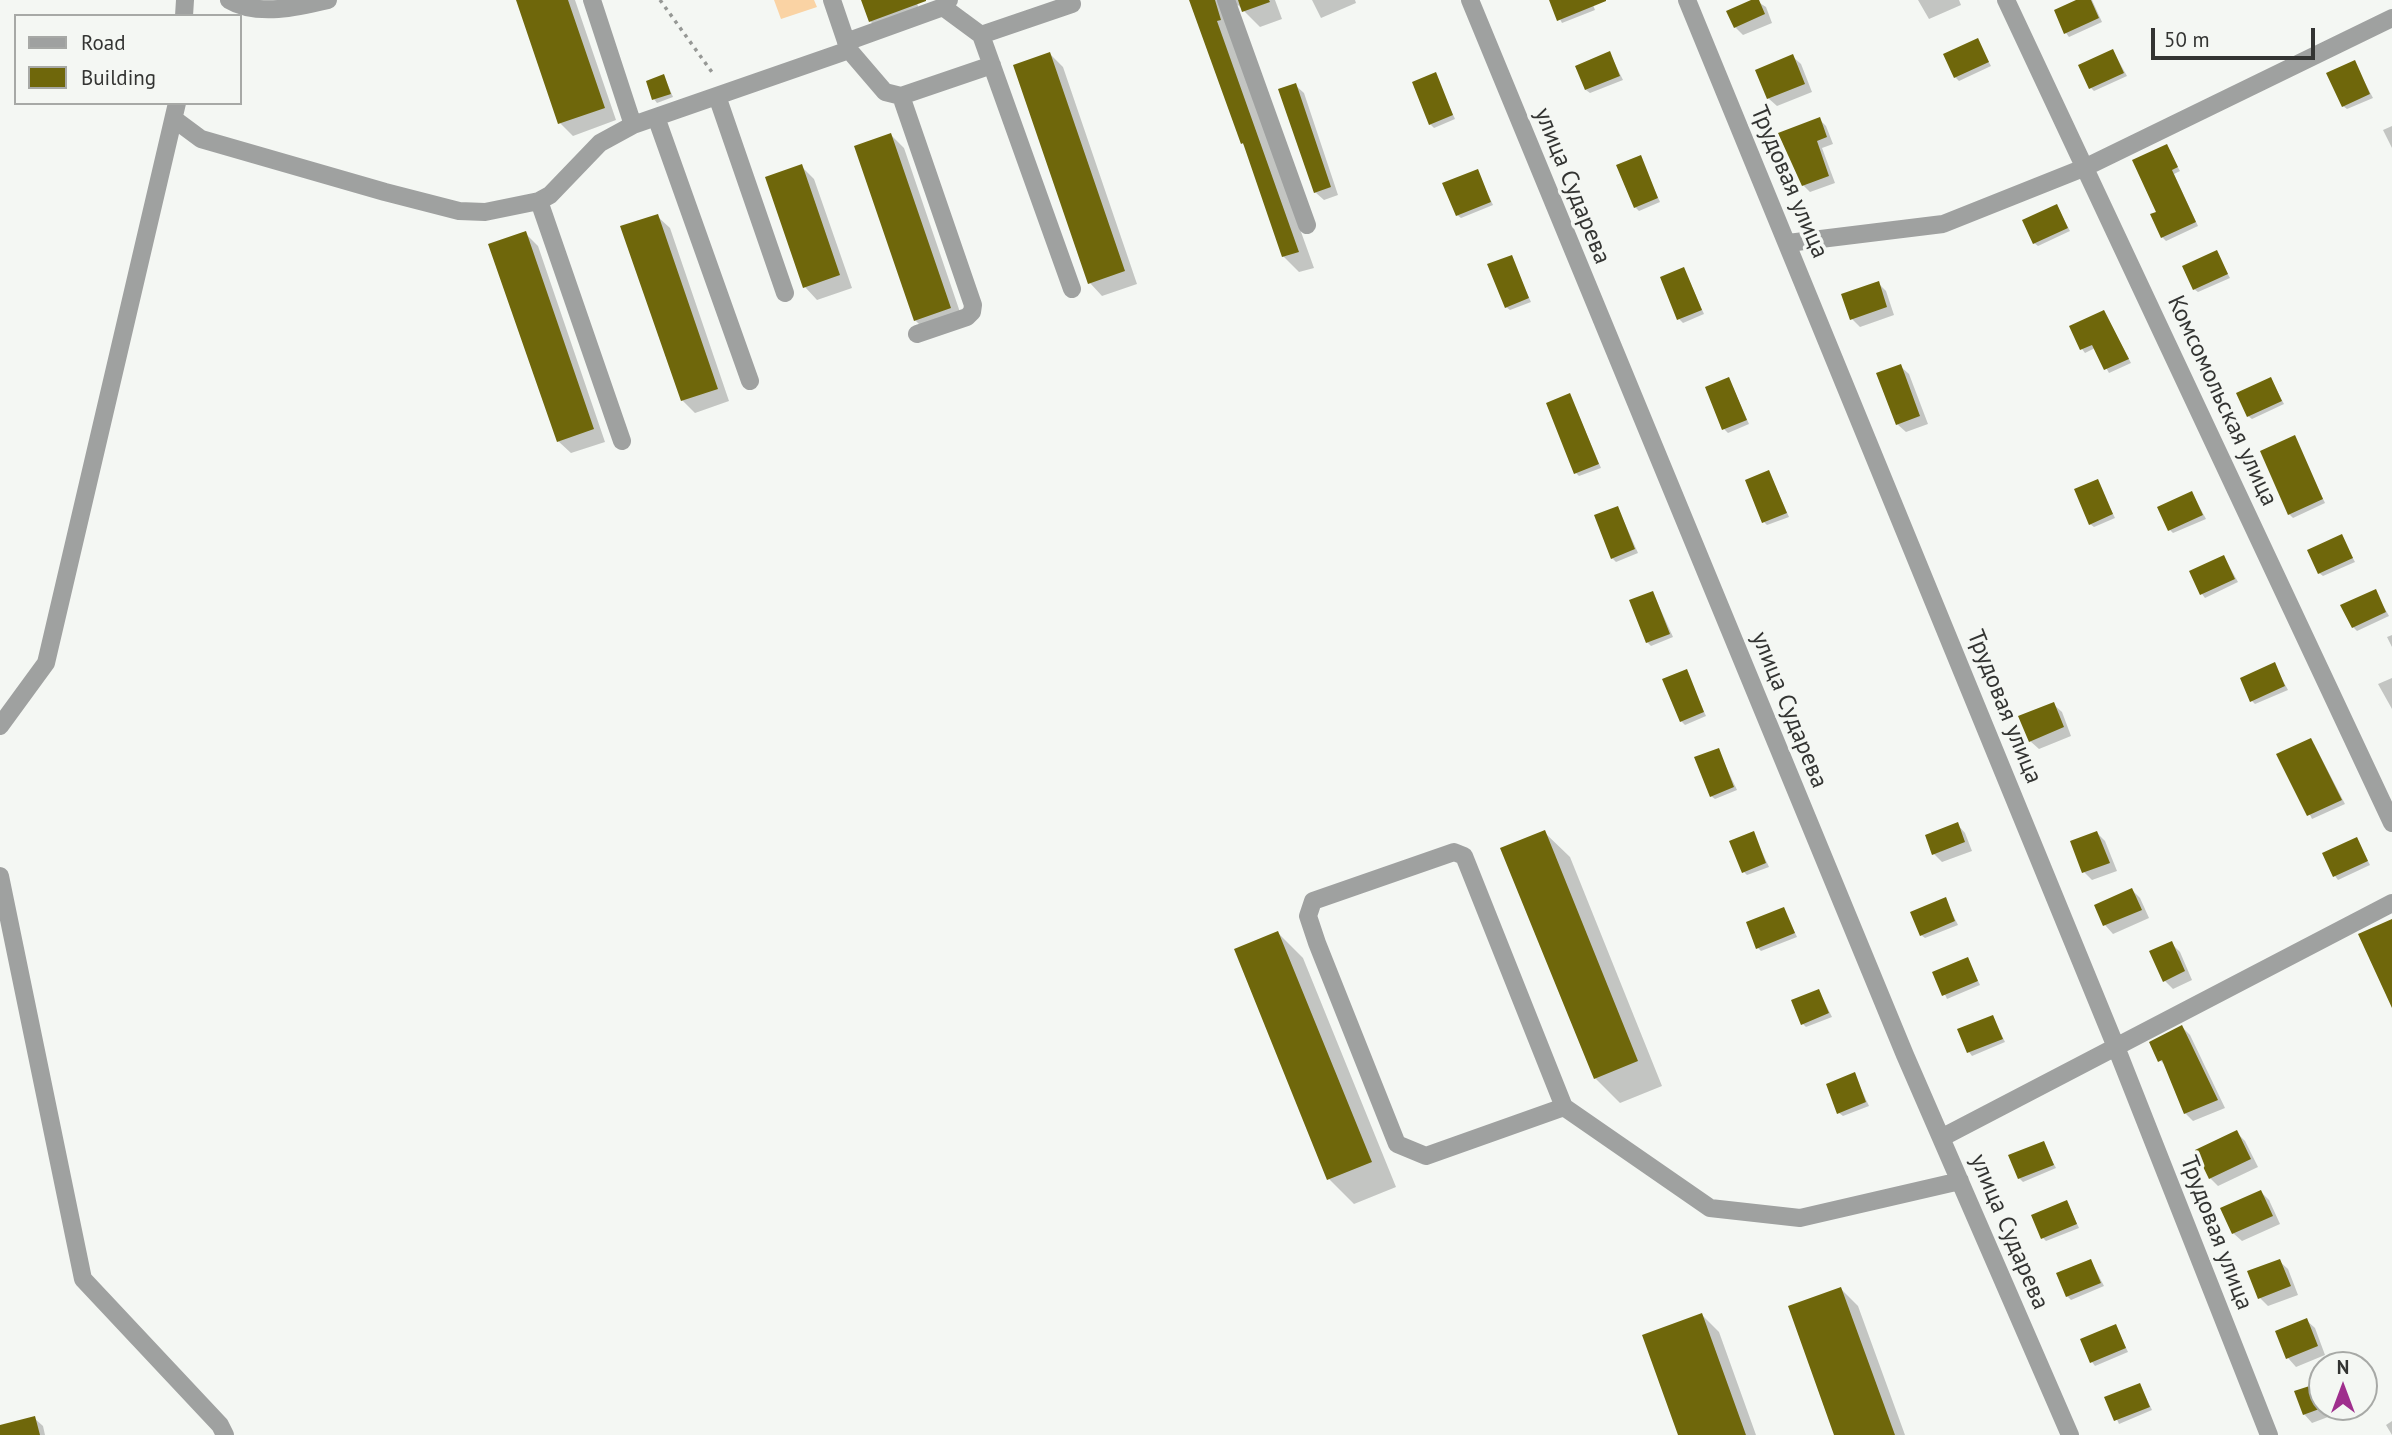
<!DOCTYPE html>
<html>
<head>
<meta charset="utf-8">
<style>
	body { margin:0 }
	#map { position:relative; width:2392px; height:1435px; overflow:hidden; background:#f4f7f3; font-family:"PT Sans",sans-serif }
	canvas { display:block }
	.legend { position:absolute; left:14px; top:14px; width:228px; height:91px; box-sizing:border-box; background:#f4f7f3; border:2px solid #a7a9a6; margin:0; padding:9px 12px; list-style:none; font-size:21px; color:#333432 }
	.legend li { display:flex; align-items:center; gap:14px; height:35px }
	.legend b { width:35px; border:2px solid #a7a9a6 }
	.north { position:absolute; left:2308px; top:1351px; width:70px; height:70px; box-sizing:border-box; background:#f4f7f3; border:2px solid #a7a9a6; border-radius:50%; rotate:0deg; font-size:19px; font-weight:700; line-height:28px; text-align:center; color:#333432 }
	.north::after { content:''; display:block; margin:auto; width:24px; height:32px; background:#9f2f8d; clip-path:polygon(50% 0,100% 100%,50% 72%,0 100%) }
	.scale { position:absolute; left:2151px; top:28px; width:164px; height:32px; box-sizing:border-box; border:4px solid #333432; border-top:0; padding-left:9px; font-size:21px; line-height:24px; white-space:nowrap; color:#333432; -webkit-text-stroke:5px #f4f7f3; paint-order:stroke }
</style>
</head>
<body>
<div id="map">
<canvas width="2392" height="1435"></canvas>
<ul class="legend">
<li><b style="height:9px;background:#9fa1a0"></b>Road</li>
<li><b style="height:19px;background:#6f670b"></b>Building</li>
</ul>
<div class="north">N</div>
<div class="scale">50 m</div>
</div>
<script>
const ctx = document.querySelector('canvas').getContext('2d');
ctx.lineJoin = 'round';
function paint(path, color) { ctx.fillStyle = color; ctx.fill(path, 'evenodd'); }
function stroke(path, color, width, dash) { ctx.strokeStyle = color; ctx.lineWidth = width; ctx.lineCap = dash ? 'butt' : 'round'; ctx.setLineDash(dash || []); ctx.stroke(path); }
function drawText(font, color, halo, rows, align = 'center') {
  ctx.font = font + ' "PT Sans",sans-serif'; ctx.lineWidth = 7; ctx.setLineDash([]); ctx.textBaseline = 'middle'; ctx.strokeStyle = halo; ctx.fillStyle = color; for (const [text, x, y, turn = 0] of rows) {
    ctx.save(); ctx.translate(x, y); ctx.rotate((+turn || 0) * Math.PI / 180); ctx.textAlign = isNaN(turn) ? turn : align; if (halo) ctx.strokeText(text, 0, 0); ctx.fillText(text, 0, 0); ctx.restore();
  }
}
paint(new Path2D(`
	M 774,0 L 814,0 L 817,7 L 781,19 Z`), '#fad3a4');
paint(new Path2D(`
	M 518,0 L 575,0 L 616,120 L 573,136 L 560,123 Z
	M 863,0 L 916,0 L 922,19 L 883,34 L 870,21 Z
	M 1190,0 L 1275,0 L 1282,19 L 1260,27 L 1238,5 L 1230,15 L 1231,37 L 1314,268 L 1299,272 L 1283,256 L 1247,148 L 1242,143 Z
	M 1312,0 L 1355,0 L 1356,3 L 1321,18 Z
	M 1550,0 L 1591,0 L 1595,10 L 1562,23 Z
	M 1755,0 L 1766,7 L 1772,23 L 1743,35 L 1735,27 Z
	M 1918,0 L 1959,0 L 1961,5 L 1929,19 Z
	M 2080,0 L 2092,0 L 2102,22 L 2069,37 L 2066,33 Z
	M 1977,40 L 1991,66 L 1959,81 L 1955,77 Z
	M 2113,51 L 2127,76 L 2094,91 L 2091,88 Z
	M 1050,54 L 1063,67 L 1137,284 L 1102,296 L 1090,283 Z
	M 1610,54 L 1623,80 L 1590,93 L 1586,90 Z
	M 1792,56 L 1801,64 L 1812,92 L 1777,106 L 1768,98 Z
	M 2354,62 L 2373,98 L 2347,109 L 2343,106 Z
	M 1435,74 L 1455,119 L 1434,128 L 1430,124 Z
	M 664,76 L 673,97 L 657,103 L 654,99 Z
	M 1295,85 L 1304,93 L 1338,195 L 1324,200 L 1315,192 Z
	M 1819,119 L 1826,126 L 1833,144 L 1822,148 L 1835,183 L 1810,192 L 1803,185 Z
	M 2392,126 L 2392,148 L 2383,130 Z
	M 891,135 L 904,148 L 963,321 L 928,333 L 915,320 Z
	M 2166,146 L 2180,171 L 2174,174 L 2198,226 L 2166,241 L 2162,237 L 2158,213 Z
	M 1640,157 L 1660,202 L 1639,211 L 1635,207 Z
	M 801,166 L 814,179 L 852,288 L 817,300 L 805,287 Z
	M 1477,171 L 1493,205 L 1461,218 L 1457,215 Z
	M 2057,206 L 2070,231 L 2038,246 L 2034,243 Z
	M 657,216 L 670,228 L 729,401 L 695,413 L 682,400 Z
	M 525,233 L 538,246 L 605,442 L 571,453 L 558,441 Z
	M 2216,252 L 2230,278 L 2198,292 L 2194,289 Z
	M 1511,257 L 1531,302 L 1510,310 L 1506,307 Z
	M 1684,269 L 1704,314 L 1683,323 L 1679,319 Z
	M 1878,283 L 1886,291 L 1894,315 L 1860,327 L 1852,319 Z
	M 2104,312 L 2131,363 L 2109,373 L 2095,348 L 2085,353 L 2082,349 Z
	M 1900,366 L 1909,374 L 1928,424 L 1906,432 L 1897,424 Z
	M 1729,379 L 1749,424 L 1728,433 L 1724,429 Z
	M 2271,379 L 2284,404 L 2252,419 L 2248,416 Z
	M 1570,395 L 1601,468 L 1579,476 L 1576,473 Z
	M 2294,437 L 2325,503 L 2293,518 L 2289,514 Z
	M 1769,472 L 1789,517 L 1767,525 L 1764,522 Z
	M 2097,481 L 2115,518 L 2094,527 L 2090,524 Z
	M 2192,493 L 2206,519 L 2173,533 L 2170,530 Z
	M 1618,508 L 1638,553 L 1616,562 L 1612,558 Z
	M 2341,536 L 2355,562 L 2323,576 L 2319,573 Z
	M 2224,557 L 2238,582 L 2205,598 L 2202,594 Z
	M 2375,591 L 2389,616 L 2357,631 L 2353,627 Z
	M 1653,593 L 1673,637 L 1651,646 L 1647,642 Z
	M 2392,635 L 2392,647 L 2387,637 Z
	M 2274,664 L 2288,690 L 2255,704 L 2252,701 Z
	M 1686,671 L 1706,716 L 1685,725 L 1681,721 Z
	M 2392,678 L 2392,709 L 2378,684 Z
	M 2053,704 L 2062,712 L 2071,736 L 2039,749 L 2030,741 Z
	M 2314,744 L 2345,804 L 2312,819 L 2293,780 Z
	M 1718,750 L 1737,790 L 1715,799 L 1711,796 Z
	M 1957,824 L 1965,833 L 1972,851 L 1942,862 L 1934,854 Z
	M 1544,832 L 1570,857 L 1662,1086 L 1620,1103 L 1595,1078 Z
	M 1753,833 L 1769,867 L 1747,875 L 1744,872 Z
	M 2097,833 L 2105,841 L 2117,871 L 2092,880 L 2084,872 Z
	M 2357,839 L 2370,865 L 2338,880 L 2335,876 Z
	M 2132,890 L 2140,898 L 2149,918 L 2113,934 L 2105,925 L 2096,906 Z
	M 1945,899 L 1958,925 L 1925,938 L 1921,935 Z
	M 1784,909 L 1797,937 L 1761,951 L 1758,948 Z
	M 1278,933 L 1303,958 L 1396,1187 L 1354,1204 L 1329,1179 Z
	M 2171,943 L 2180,952 L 2192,980 L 2173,989 L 2165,981 Z
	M 1968,959 L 1980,985 L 1947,999 L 1935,973 Z
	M 1819,991 L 1832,1017 L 1806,1027 L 1803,1024 Z
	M 1993,1017 L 2005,1042 L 1972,1056 L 1969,1052 Z
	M 2182,1027 L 2190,1035 L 2225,1108 L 2193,1121 L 2185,1113 L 2167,1067 L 2160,1060 Z
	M 1854,1074 L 1869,1106 L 1843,1116 L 1839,1113 Z
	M 2237,1133 L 2245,1141 L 2258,1167 L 2218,1186 L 2210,1178 Z
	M 2043,1143 L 2056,1168 L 2023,1182 L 2019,1178 Z
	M 2261,1192 L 2269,1200 L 2280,1224 L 2242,1241 L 2233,1233 Z
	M 2067,1202 L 2079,1228 L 2046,1241 L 2043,1238 Z
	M 2091,1261 L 2104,1286 L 2071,1300 L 2067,1296 Z
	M 2279,1261 L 2288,1269 L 2298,1295 L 2268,1306 L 2260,1298 Z
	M 1841,1289 L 1858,1306 L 1905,1435 L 1836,1435 Z
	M 1702,1315 L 1719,1332 L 1756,1435 L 1679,1435 Z
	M 2306,1320 L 2315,1328 L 2325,1355 L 2296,1367 L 2288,1358 L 2277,1332 Z
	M 2116,1326 L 2128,1352 L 2095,1366 L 2092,1362 Z
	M 2322,1383 L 2322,1407 L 2342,1407 L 2344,1411 L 2312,1423 L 2304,1414 Z
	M 2140,1385 L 2152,1410 L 2119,1424 L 2107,1398 Z
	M 34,1418 L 43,1426 L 45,1435 L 8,1435 Z
	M 2392,1421 L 2392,1435 L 2386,1425 Z`), '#0003');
paint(new Path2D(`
	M 516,0 L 568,0 L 605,108 L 558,124 Z
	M 861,0 L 926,0 L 926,1 L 869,22 Z
	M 1189,0 L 1215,0 L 1221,20 L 1217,21 L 1299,252 L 1282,257 L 1243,143 L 1241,144 Z
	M 1238,0 L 1269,0 L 1270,2 L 1242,12 Z
	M 1549,0 L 1606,0 L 1606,1 L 1557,21 Z
	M 1751,0 L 1759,0 L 1765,14 L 1734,28 L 1726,11 Z
	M 2076,0 L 2091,0 L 2099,18 L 2064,34 L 2054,10 Z
	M 1978,38 L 1989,62 L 1954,78 L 1943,54 Z
	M 2113,49 L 2124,73 L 2089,89 L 2078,65 Z
	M 1610,51 L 1620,76 L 1585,90 L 1575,66 Z
	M 1050,52 L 1125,271 L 1088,284 L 1013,65 Z
	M 1793,54 L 1805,84 L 1767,99 L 1755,70 Z
	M 2355,60 L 2370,94 L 2342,107 L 2326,73 Z
	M 1436,72 L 1453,115 L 1429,125 L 1412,82 Z
	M 664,74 L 671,94 L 652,100 L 646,81 Z
	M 1296,83 L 1331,187 L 1314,193 L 1278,89 Z
	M 1820,117 L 1827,137 L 1817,141 L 1829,176 L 1802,186 L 1778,133 Z
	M 891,133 L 951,308 L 914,321 L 854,146 Z
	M 2167,144 L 2178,167 L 2172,170 L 2196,222 L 2161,238 L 2150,214 L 2156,212 L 2132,160 Z
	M 1641,155 L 1658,198 L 1634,208 L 1616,165 Z
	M 802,164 L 840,275 L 803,288 L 765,177 Z
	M 1478,169 L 1491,202 L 1456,216 L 1442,183 Z
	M 2057,204 L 2068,228 L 2033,244 L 2022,220 Z
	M 658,214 L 718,389 L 681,401 L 620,226 Z
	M 526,231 L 594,429 L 557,442 L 488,244 Z
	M 2217,250 L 2228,274 L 2193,290 L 2182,266 Z
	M 1512,255 L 1529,298 L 1505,308 L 1487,264 Z
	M 1684,267 L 1702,310 L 1677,320 L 1660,277 Z
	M 1879,281 L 1887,307 L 1850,320 L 1841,294 Z
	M 2104,310 L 2129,359 L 2104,370 L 2092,345 L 2080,350 L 2069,326 Z
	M 1901,364 L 1920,416 L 1896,425 L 1876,373 Z
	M 1729,377 L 1747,420 L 1722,430 L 1705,387 Z
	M 2271,377 L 2282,401 L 2247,417 L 2236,393 Z
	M 1570,393 L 1599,464 L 1574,474 L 1546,403 Z
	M 2295,435 L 2323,499 L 2288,515 L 2260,451 Z
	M 1769,470 L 1787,513 L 1762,523 L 1745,480 Z
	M 2098,479 L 2113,514 L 2089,525 L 2074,489 Z
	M 2192,491 L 2203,515 L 2168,531 L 2157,507 Z
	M 1618,506 L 1635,549 L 1611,559 L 1594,515 Z
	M 2342,534 L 2353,558 L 2318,574 L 2307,550 Z
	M 2224,555 L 2235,579 L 2200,595 L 2189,571 Z
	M 2376,589 L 2386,612 L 2352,628 L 2340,605 Z
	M 1653,591 L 1670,634 L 1646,643 L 1629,600 Z
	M 2275,662 L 2285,686 L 2250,702 L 2240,678 Z
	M 1687,669 L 1704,712 L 1680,722 L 1662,679 Z
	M 2054,702 L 2064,727 L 2029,742 L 2018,716 Z
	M 2311,738 L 2342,800 L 2307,816 L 2276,754 Z
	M 1719,748 L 1734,787 L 1710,797 L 1694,757 Z
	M 1958,822 L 1965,842 L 1932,855 L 1925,835 Z
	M 1545,830 L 1638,1061 L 1594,1079 L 1500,848 Z
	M 1754,831 L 1766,863 L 1742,873 L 1729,841 Z
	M 2097,831 L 2110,863 L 2082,873 L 2070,841 Z
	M 2357,837 L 2368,861 L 2333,877 L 2322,853 Z
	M 2132,888 L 2142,910 L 2103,926 L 2094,905 Z
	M 1946,897 L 1955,921 L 1920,936 L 1910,912 Z
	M 1784,907 L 1795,933 L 1756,949 L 1746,922 Z
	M 2392,919 L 2392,1008 L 2358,934 Z
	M 1278,931 L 1372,1162 L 1327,1180 L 1234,949 Z
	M 2172,941 L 2185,971 L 2163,982 L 2149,951 Z
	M 1968,957 L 1978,981 L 1942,996 L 1932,972 Z
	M 1819,989 L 1829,1013 L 1801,1025 L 1791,1000 Z
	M 1993,1015 L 2003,1039 L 1967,1053 L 1957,1029 Z
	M 2182,1025 L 2218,1100 L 2184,1114 L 2162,1060 L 2158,1062 L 2149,1042 Z
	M 1855,1072 L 1866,1102 L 1837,1114 L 1826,1084 Z
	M 2237,1130 L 2251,1159 L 2209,1179 L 2195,1150 Z
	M 2044,1141 L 2054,1165 L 2018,1179 L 2008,1155 Z
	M 2261,1190 L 2273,1216 L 2232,1234 L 2220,1208 Z
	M 2067,1200 L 2077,1224 L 2041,1239 L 2031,1215 Z
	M 2091,1259 L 2101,1283 L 2066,1297 L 2056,1273 Z
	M 2280,1259 L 2291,1286 L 2258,1299 L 2247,1271 Z
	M 1841,1287 L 1895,1435 L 1834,1435 L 1788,1306 Z
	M 1702,1313 L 1746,1435 L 1678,1435 L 1642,1335 Z
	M 2307,1318 L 2318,1346 L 2286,1359 L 2275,1331 Z
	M 2116,1324 L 2126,1348 L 2090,1363 L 2080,1339 Z
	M 2322,1382 L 2322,1408 L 2303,1415 L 2294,1391 Z
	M 2140,1383 L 2150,1407 L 2114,1421 L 2104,1397 Z
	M 35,1416 L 40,1435 L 0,1435 L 0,1425 Z`), '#6f670b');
stroke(new Path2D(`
	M 660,0 L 714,75`), '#969895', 3.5, [3.5, 5]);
stroke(new Path2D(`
	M 229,0 C 257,17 299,7 328,0
	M 592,0 L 633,125 L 849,50 L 832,0
	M 1226,0 L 1307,225
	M 1470,0 L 1905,1055 L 2070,1435
	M 1687,0 L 2116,1047 L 2269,1435
	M 2006,0 L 2392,823
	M 943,7 L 981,35 L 1072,4 L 1070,0
	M 184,16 L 185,0
	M 981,35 L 1072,289
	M 846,42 L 943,7 L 949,0
	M 849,50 L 885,92 L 901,96 L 973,305 L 972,312 L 967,317 L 917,334
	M 717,96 L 785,293
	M 901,96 L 992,65
	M 656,117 L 750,381
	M 174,119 L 201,139 L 385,192 L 459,211 L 485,212 L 539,201 L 550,195 L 600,143 L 633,125
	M 539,201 L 622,441
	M 1788,243 L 1943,224 L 2086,167 L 2392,18
	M 0,726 L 46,663 L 177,103
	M 0,876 L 83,1279 L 220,1425 L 225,1435
	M 1564,1107 L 1426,1156 L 1397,1144 L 1317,943 L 1308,916 L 1313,901 L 1454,852 L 1464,856 L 1564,1107 L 1710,1208 L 1800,1218 L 1960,1181
	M 1941,1138 L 2392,903`), '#9fa1a0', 18);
drawText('24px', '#333432', '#f4f7f3', [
	["Трудовая улица",1789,182,67],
	["улица Сударева",1572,186,68],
	["Комсомольская улица",2222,401,65],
	["Трудовая улица",2004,707,68],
	["улица Сударева",1789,710,68],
	["улица Сударева",2009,1232,67],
	["Трудовая улица",2216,1233,69]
]);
</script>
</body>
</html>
